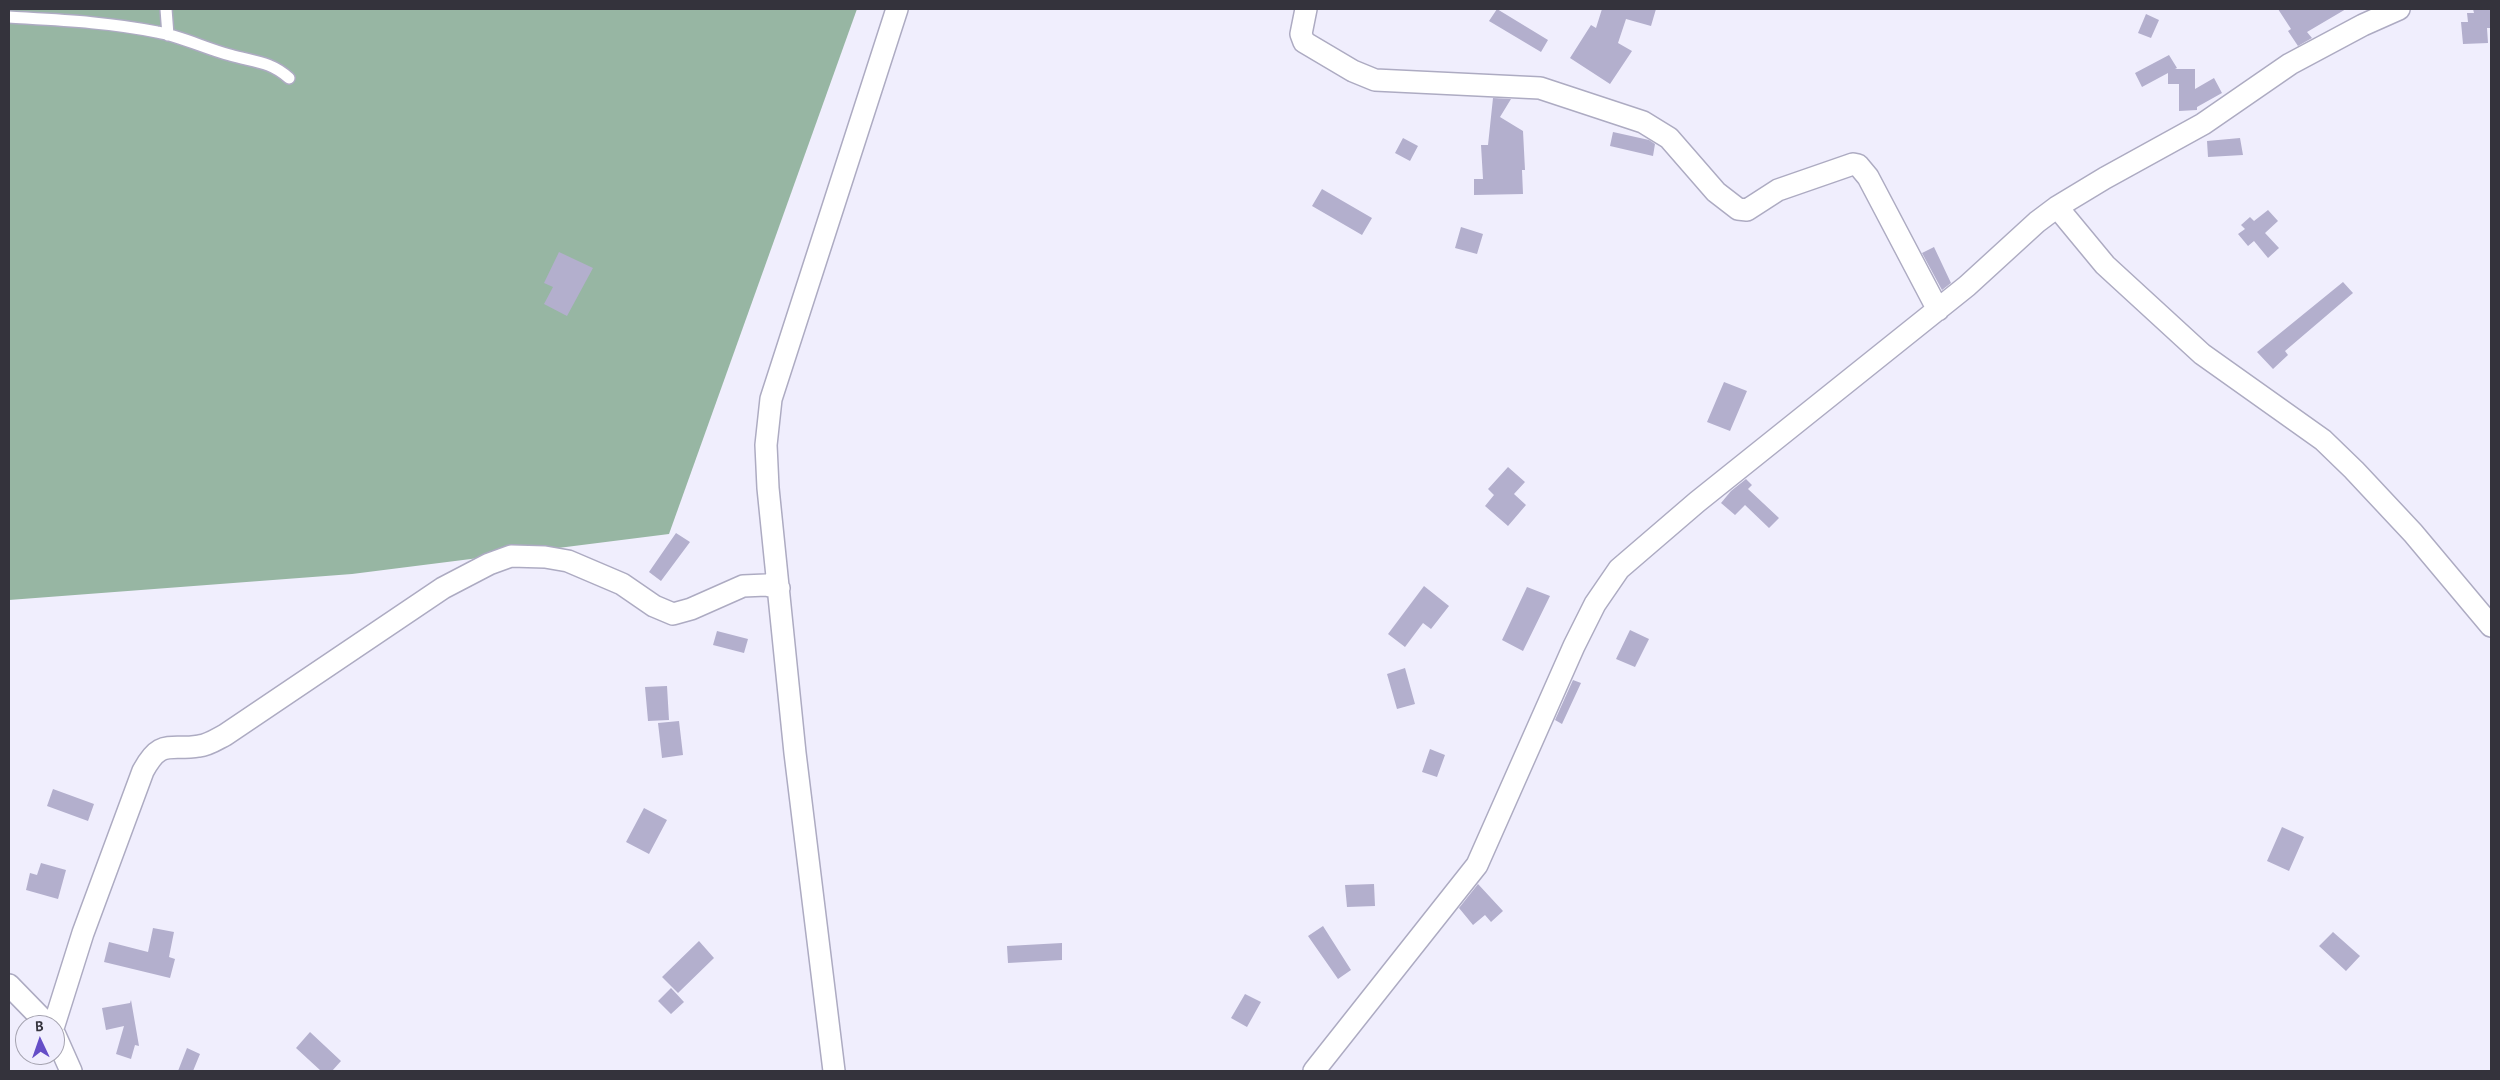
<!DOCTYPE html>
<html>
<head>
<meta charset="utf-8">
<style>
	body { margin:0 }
	#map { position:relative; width:2500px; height:1080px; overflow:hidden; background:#f0eefd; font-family:"PT Sans",sans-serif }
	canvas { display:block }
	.frame { position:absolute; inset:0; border:10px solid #34333c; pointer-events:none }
	.north { position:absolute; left:15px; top:1015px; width:50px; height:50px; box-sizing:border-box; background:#f0eefd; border:1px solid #a5a3b0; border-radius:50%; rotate:357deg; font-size:14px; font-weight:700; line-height:20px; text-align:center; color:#34333c }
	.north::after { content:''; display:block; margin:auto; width:18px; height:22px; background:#654ec7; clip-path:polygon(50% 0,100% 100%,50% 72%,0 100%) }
</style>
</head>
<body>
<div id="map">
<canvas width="2500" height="1080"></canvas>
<div class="frame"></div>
<div class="north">B</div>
</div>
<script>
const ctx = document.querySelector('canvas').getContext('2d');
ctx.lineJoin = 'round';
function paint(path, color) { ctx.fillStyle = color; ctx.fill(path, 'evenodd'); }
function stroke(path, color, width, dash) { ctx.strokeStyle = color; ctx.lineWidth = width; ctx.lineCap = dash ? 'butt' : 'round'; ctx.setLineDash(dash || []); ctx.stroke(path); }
paint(new Path2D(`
	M 9,9 L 857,9 L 669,534 L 352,574 L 9,600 Z`), '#97b6a3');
paint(new Path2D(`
	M 1497,9 L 1548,40 L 1541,52 L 1489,21 Z
	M 1602,9 L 1656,9 L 1651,26 L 1626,19 L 1618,43 L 1632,51 L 1610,84 L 1570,58 L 1591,25 L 1596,28 Z
	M 2278,9 L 2346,9 L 2307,32 L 2312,38 L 2298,46 L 2288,31 L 2291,29 Z
	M 2473,9 L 2491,9 L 2491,28 L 2487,28 L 2488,43 L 2463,44 L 2461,22 L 2468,22 L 2467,13 L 2474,13 Z
	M 2146,14 L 2159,20 L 2151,38 L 2138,33 Z
	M 2169,55 L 2177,68 L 2175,69 L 2195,69 L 2195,89 L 2214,78 L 2222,93 L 2197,107 L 2197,110 L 2179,111 L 2179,84 L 2168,84 L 2168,73 L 2142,87 L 2135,73 Z
	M 1493,98 L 1511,99 L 1500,117 L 1523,131 L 1525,170 L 1522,170 L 1523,194 L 1474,195 L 1474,179 L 1483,179 L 1481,145 L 1488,145 Z
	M 1613,132 L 1649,140 L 1655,144 L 1653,156 L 1610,146 Z
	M 1403,138 L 1418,146 L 1410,161 L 1395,153 Z
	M 2240,138 L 2243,155 L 2208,157 L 2207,141 Z
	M 1322,189 L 1372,218 L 1362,235 L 1312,206 Z
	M 2268,210 L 2278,221 L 2265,233 L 2279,248 L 2268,258 L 2254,241 L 2248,246 L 2238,234 L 2245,229 L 2241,225 L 2250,217 L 2254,221 Z
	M 1461,227 L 1483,234 L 1477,254 L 1455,248 Z
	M 1934,247 L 1951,283 L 1942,290 L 1922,253 Z
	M 559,252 L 593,268 L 567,316 L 544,304 L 553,287 L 544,283 Z
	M 2343,282 L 2353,293 L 2285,351 L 2288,355 L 2273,369 L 2257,352 Z
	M 1724,382 L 1747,391 L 1730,431 L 1707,422 Z
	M 1508,467 L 1525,482 L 1514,494 L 1526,505 L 1508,526 L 1485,506 L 1494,495 L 1488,489 Z
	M 1746,479 L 1752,485 L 1748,489 L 1779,518 L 1769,528 L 1745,505 L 1735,515 L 1721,503 L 1731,491 Z
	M 676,533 L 690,542 L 661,581 L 649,572 Z
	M 1424,586 L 1449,606 L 1431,629 L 1423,623 L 1405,647 L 1388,634 Z
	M 1527,587 L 1550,596 L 1523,651 L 1502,640 Z
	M 1630,630 L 1649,639 L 1635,667 L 1616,659 Z
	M 717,631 L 748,639 L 744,653 L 713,645 Z
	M 1405,668 L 1415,704 L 1397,709 L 1387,674 Z
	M 1573,680 L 1581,683 L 1562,724 L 1555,720 Z
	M 667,686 L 669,720 L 648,721 L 645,687 Z
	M 679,721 L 683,755 L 662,758 L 658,723 Z
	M 1430,749 L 1445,755 L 1437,777 L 1422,772 Z
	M 53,789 L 94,804 L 88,821 L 47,806 Z
	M 644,808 L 667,820 L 649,854 L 626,842 Z
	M 2282,827 L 2304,837 L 2289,871 L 2267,861 Z
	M 41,863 L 66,870 L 58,899 L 26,890 L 30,873 L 37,875 Z
	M 1374,884 L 1375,906 L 1347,907 L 1345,885 Z
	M 1478,884 L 1503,911 L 1491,922 L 1485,915 L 1473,925 L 1459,908 Z
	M 1323,926 L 1351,970 L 1338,979 L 1308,936 Z
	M 153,928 L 174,932 L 169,957 L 175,959 L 170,978 L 104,962 L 109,942 L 148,952 Z
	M 2333,932 L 2360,956 L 2346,971 L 2319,946 Z
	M 699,941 L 714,958 L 678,993 L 662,977 Z
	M 1062,943 L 1062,960 L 1008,963 L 1007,946 Z
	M 671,988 L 684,1002 L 671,1014 L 658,1001 Z
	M 1245,994 L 1261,1002 L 1247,1027 L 1231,1018 Z
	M 131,1000 L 139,1046 L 135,1045 L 131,1059 L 116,1054 L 124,1026 L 106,1030 L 102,1008 L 130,1003 Z
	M 310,1032 L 341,1061 L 332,1071 L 321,1071 L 296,1048 Z
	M 187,1048 L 200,1054 L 193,1071 L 178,1071 Z`), '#b3afcd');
const lane = new Path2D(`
	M 166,9 L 168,35
	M 9,17 C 58,20 108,22 157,32 C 180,36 207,49 230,55 C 254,62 270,61 289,78`);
const street = new Path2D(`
	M 1306,9 L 1301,34 L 1304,42 L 1353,71 L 1375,80 L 1540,88 L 1643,122 L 1669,138 L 1716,192 L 1738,209 L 1747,210 L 1778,190 L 1853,164 L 1858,165 L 1868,177 L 1938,310
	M 2057,207 L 2105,265 L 2202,354 L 2323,440 L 2354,470 L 2413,533 L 2491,626
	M 9,985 L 48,1025
	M 54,1025 L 83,933 L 143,771 C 161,738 169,751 199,746 C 209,745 217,739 225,735 L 443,588 L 489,564 L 511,556 L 545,557 L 568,561 L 622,584 L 654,606 L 673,614 L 691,609 L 743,586 L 766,585 L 779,588
	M 55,1035 L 71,1071
	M 834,1071 L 795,753 L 768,488 L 766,445 L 771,399 L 897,9
	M 1314,1071 L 1477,865 L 1574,646 L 1595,604 L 1619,569 L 1697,502 L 1967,286 L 2037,222 L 2057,207 L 2105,178 L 2203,124 L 2290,64 L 2363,25 L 2399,9`);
stroke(lane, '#adabc2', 14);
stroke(street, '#adabc2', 24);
stroke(lane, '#fff', 11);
stroke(street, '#fff', 21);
</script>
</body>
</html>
